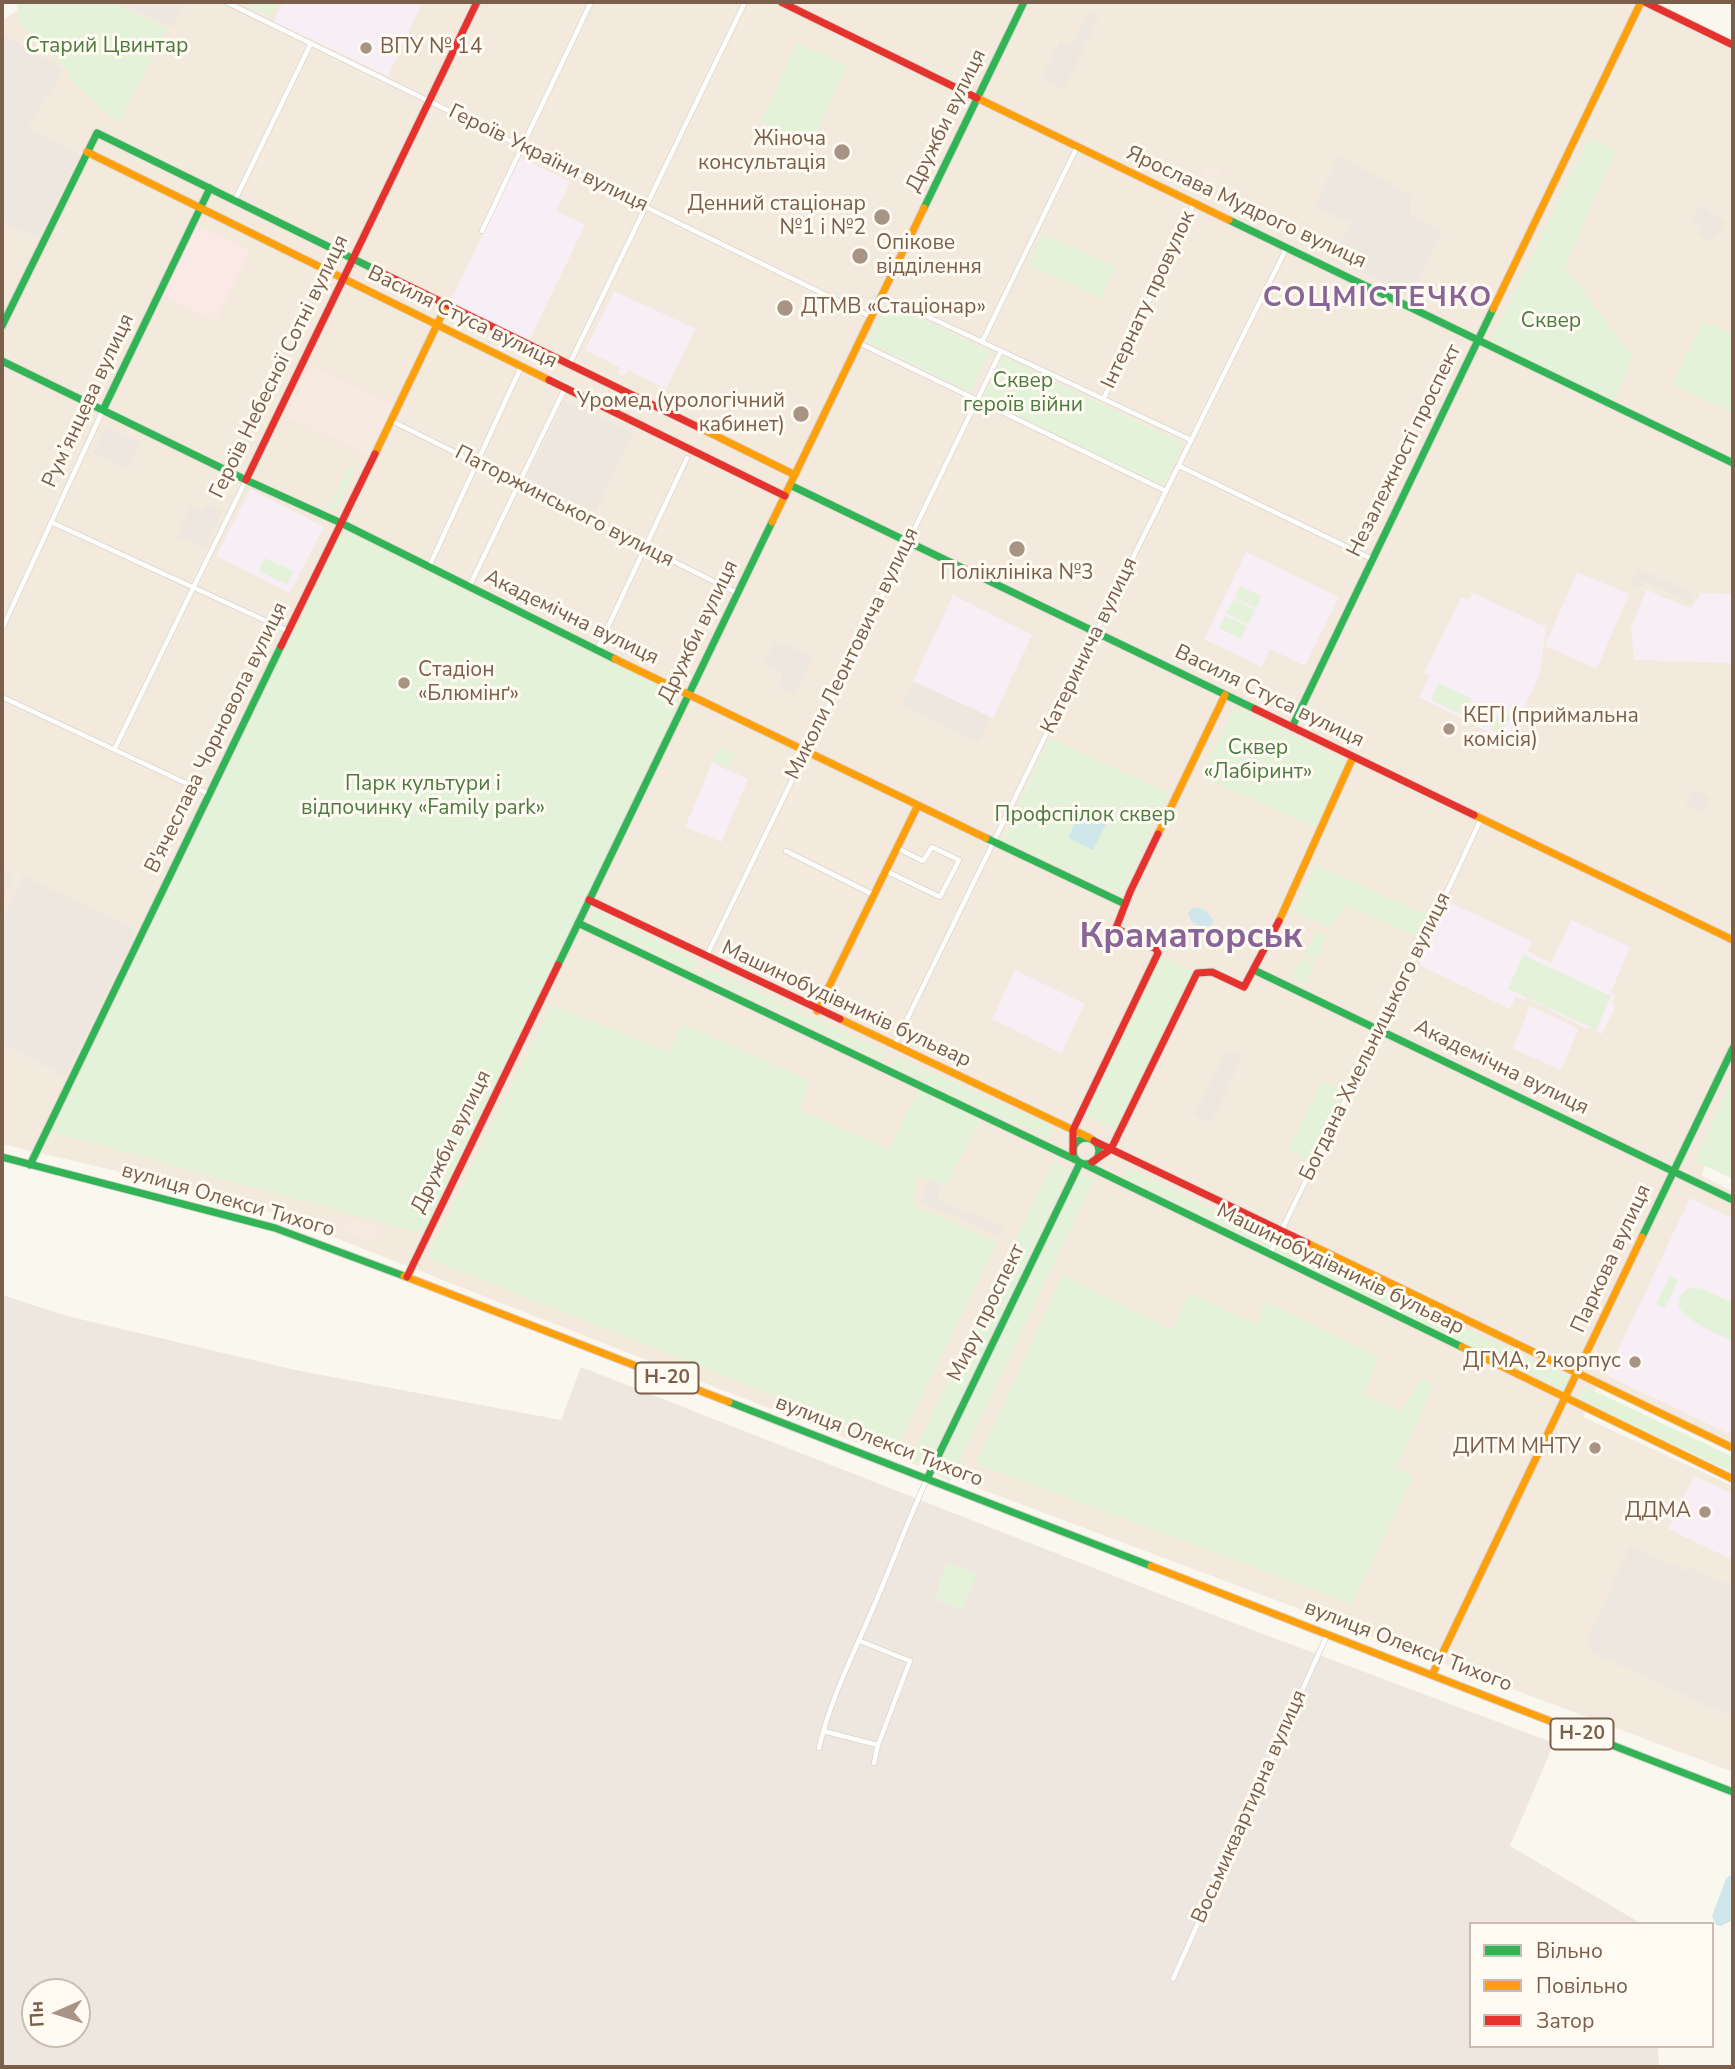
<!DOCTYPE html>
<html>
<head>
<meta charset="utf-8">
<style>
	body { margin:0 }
	#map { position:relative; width:1735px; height:2069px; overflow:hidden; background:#faf7ef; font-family:"Nunito Sans",sans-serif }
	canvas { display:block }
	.frame { position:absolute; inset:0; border:4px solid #7b5f4b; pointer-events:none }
	.legend { position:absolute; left:1469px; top:1922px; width:245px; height:126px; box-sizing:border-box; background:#fffbf3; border:2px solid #cabdb0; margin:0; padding:9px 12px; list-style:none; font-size:21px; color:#7b5f4b }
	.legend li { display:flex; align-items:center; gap:14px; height:35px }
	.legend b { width:35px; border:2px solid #cabdb0 }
	.north { position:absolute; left:21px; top:1978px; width:70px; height:70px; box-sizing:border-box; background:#fffbf3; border:2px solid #cabdb0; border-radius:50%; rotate:267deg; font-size:19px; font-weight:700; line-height:28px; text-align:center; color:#7b5f4b }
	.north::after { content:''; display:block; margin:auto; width:24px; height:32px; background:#a79484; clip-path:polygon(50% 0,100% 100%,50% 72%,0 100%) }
</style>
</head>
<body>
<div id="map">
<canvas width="1735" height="2069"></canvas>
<div class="frame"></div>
<ul class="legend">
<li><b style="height:9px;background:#30b455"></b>Вільно</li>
<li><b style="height:9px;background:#ff9f0a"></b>Повільно</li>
<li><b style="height:9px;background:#e5322d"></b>Затор</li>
</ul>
<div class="north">Пн</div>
</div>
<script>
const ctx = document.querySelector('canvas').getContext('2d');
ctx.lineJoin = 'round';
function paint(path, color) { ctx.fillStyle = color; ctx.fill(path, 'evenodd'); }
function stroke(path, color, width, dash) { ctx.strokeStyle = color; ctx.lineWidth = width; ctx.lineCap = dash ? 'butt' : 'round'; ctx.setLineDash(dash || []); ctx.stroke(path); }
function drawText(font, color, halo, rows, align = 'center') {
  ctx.font = font + ' "Nunito Sans",sans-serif'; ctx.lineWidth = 6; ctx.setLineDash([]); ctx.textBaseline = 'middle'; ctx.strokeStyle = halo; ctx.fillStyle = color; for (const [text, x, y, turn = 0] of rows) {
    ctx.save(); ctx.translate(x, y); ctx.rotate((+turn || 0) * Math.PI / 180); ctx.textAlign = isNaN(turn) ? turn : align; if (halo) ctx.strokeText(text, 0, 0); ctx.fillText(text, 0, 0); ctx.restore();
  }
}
paint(new Path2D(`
	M 28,2 L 1644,2 L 1733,44 L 1733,1110 L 1701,1175 L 1733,1192 L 1733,1446 L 1599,1382 L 1583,1417 L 1733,1486 L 1733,1772 L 850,1440 L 239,1200 L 2,1144 L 2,21 Z`), '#f3eadd');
paint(new Path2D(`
	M 1205,165 L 1221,172 L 1212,192 L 1196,185 Z
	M 311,366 L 393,405 L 370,456 L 287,416 Z
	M 347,1218 L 379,1227 L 375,1242 L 343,1232 Z`), '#f7eae0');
paint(new Path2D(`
	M 117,2 L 184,2 L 172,27 Z
	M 1090,9 L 1100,14 L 1063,90 L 1041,79 L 1060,41 L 1071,46 Z
	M 2,33 L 64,69 L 27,129 L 80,154 L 39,236 L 23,232 L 2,220 Z
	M 1338,156 L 1412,195 L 1409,204 L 1410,215 L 1443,232 L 1410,296 L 1333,258 L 1351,223 L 1315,206 Z
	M 1702,205 L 1725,223 L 1710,242 L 1698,233 L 1701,229 L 1690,220 Z
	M 564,400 L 633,432 L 596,512 L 527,480 Z
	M 106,426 L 141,443 L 127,470 L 93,453 Z
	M 206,503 L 222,511 L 205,549 L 177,537 L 191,505 L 202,510 Z
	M 1638,568 L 1695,595 L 1692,603 L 1643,581 L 1639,588 L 1631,584 Z
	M 775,640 L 812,657 L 795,696 L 778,688 L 784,673 L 764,665 Z
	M 913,681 L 990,717 L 979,742 L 902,705 Z
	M 1693,789 L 1710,798 L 1703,814 L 1685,805 Z
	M 2,869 L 14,874 L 2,901 Z
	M 23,875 L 136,931 L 65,1076 L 2,1044 L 2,920 Z
	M 1227,1050 L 1242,1057 L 1211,1123 L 1195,1115 Z
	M 929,1180 L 942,1186 L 937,1199 L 1003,1227 L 1000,1236 L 920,1202 Z
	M 2,1295 L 67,1316 L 295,1370 L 561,1420 L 581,1367 L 1234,1623 L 1554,1743 L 1510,1846 L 1642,1924 L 1471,1924 L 1471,2046 L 1658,2046 L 1659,2067 L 2,2067 ZM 35,1992 L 77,1992 L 77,2034 L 35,2034 Z
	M 1630,1547 L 1687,1571 L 1689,1566 L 1733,1587 L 1733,1717 L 1593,1653 L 1587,1639 Z`), '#ede7df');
paint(new Path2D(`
	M 283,2 L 423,2 L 388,76 L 273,21 Z
	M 520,158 L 571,182 L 556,211 L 585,225 L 529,341 L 450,302 Z
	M 614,291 L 696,329 L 666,389 L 629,371 L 622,376 L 618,374 L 620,367 L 585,350 Z
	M 250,489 L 324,527 L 290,593 L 216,556 Z
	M 1246,552 L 1339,597 L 1305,666 L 1270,649 L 1261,667 L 1204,639 Z
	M 1577,572 L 1629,594 L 1597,669 L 1545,646 Z
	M 1646,590 L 1691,608 L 1701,593 L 1733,594 L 1733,663 L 1634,660 L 1631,628 Z
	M 1473,593 L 1546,627 L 1540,674 L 1508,742 L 1419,697 L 1429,676 L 1424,673 L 1461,597 L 1468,600 Z
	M 953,595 L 1032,635 L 993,718 L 913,681 Z
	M 712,763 L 748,779 L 722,842 L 685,827 Z
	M 1449,902 L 1532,941 L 1527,951 L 1551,963 L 1571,920 L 1630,947 L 1611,992 L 1616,995 L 1611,1003 L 1616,1006 L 1602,1034 L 1589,1027 L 1587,1029 L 1526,998 L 1524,1001 L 1516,996 L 1510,1009 L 1419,965 Z
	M 1015,970 L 1085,1004 L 1061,1053 L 992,1019 Z
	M 1530,1006 L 1579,1029 L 1561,1070 L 1513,1049 Z
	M 1690,1198 L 1733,1219 L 1733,1424 L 1729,1434 L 1606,1375 Z
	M 1694,1476 L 1733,1494 L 1733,1560 L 1668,1529 Z`), '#f7eef6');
paint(new Path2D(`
	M 196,225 L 250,251 L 216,321 L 163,296 Z`), '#fbe9e6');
paint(new Path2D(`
	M 16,2 L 113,2 L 167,29 L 118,124 L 69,78 L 69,72 L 20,24 Z
	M 239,2 L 278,2 L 271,16 Z
	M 797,43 L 847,65 L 811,145 L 761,122 Z
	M 1589,137 L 1616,150 L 1565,267 L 1633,357 L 1614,402 L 1491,341 Z
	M 1042,234 L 1116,267 L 1101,299 L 1028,265 Z
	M 887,303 L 990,352 L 971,392 L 867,342 Z
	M 1703,321 L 1733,335 L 1733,413 L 1672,384 Z
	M 1003,357 L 1184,443 L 1164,485 L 981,402 Z
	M 349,466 L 355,469 L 335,512 L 329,508 Z
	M 347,531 L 677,693 L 681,702 L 423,1234 L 51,1132 L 341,533 L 345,534 Z
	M 265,558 L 293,571 L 287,585 L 259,571 Z
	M 1240,586 L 1261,596 L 1256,608 L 1235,598 Z
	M 1234,599 L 1255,610 L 1248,624 L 1226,613 Z
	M 1225,616 L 1247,626 L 1241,639 L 1219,628 Z
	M 1439,683 L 1472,699 L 1464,716 L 1431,700 Z
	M 1234,707 L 1346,761 L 1316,827 L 1201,777 Z
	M 1501,711 L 1511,716 L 1501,735 L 1491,729 Z
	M 1049,738 L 1169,793 L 1122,895 L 1002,840 Z
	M 720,747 L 736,754 L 729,768 L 713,761 Z
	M 1315,865 L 1427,915 L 1417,937 L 1346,906 L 1329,928 L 1294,912 Z
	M 594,910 L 698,961 L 693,972 L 588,921 Z
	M 1315,931 L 1327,936 L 1316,960 L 1305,955 Z
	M 1523,955 L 1611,996 L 1596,1030 L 1508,989 Z
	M 1159,956 L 1193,972 L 1118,1131 L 1083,1114 Z
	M 1302,958 L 1315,963 L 1305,985 L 1291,978 Z
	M 705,967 L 886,1052 L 882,1061 L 702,975 Z
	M 551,1005 L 668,1052 L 683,1024 L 808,1080 L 801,1111 L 889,1149 L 919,1089 L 981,1119 L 947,1184 L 916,1176 L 914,1205 L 997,1243 L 898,1445 L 427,1258 Z
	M 895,1056 L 1054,1127 L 1048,1138 L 890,1066 Z
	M 1733,1075 L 1733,1179 L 1695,1161 Z
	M 1323,1080 L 1346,1092 L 1311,1161 L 1288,1150 Z
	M 1053,1162 L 1070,1171 L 928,1468 L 909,1462 Z
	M 1128,1168 L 1274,1238 L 1269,1248 L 1123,1178 Z
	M 1079,1173 L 1094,1180 L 950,1482 L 935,1474 Z
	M 1279,1242 L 1570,1377 L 1564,1391 L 1274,1253 Z
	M 1063,1275 L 1172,1330 L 1189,1293 L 1256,1324 L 1265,1302 L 1379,1357 L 1363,1396 L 1401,1411 L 1423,1377 L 1434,1386 L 1396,1468 L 1413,1476 L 1352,1604 L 976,1464 Z
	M 1670,1276 L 1678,1280 L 1665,1308 L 1656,1304 Z
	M 1692,1287 L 1705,1290 L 1733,1303 L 1733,1341 C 1717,1333 1650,1309 1692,1287 Z
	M 1584,1386 L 1733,1457 L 1733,1473 L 1578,1399 Z
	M 947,1563 L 977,1574 L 962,1610 L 934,1599 Z`), '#e5f2da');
paint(new Path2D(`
	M 1080,812 L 1106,824 L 1093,850 L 1068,838 Z
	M 1192,908 C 1202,907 1209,911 1213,921 L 1211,926 L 1201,927 L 1191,921 L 1188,913 Z
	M 1733,1873 L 1733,1920 L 1721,1926 L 1716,1925 L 1712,1916 L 1726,1879 Z`), '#cfe7eb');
const street = new Path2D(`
	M 226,2 L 871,317
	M 235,200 L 311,43
	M 482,231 L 591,2
	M 882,295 L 1191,440
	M 982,342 L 1077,147
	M 859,343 L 1166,491
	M 569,365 L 745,2
	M 1104,398 L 1194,203
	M 390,420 L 737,593
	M 1179,466 L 1372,559
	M 51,522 L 288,631
	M 429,567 L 521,367
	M 469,587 L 565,388
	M 2,629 L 103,410
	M 597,650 L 687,458
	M 2,697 L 209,794
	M 115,748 L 246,480
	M 786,851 L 874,895
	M 886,871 L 940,897 L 959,860 L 932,847 L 923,861 L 897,848
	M 706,957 L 1001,351
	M 894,1046 L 1096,632 L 1287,247
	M 1270,1254 L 1454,877 L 1481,819
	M 860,1641 L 910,1661 L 878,1745
	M 823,1731 L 878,1745 L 874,1763
	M 819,1748 C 830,1700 854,1653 873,1608 C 892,1565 907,1522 927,1479
	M 1173,1979 L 1327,1635`);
const fast = new Path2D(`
	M 924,208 L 1024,2
	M 1229,220 L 1733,463
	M 2,326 L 97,133 L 380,272
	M 2,361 L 246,480 L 341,523 L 615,659
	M 103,410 L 210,188
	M 790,485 L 1255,709
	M 1292,727 L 1493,309
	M 986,838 L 1125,904
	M 578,923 L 1076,1160
	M 558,965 L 772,522
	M 1254,970 L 1733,1200
	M1073 1151a13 13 0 1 1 26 0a13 13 0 1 1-26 0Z
	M 2,1157 L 275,1228 L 404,1276
	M 1084,1164 L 1462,1347
	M 30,1165 L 281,646
	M 1642,1237 L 1733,1048
	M 729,1402 L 1151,1566
	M 927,1479 L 1080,1163
	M 1604,1742 L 1733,1792`);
const slow = new Path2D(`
	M 977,98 L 1229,220
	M 87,152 L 549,380
	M 1493,309 L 1641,2
	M 700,428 L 795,475
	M 375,454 L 446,306
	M 772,522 L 924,208
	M 615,659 L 986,838
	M 1474,815 L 1733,940
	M 1158,834 L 1225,695
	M 1279,921 L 1353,757
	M 817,1011 L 918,805
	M 840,1019 L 1090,1138
	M 1307,1243 L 1733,1448
	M 404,1276 L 729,1402
	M 1462,1347 L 1733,1479
	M 1151,1566 L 1604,1742
	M 1432,1675 L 1642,1237`);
const jam = new Path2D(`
	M 781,2 L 977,98
	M 1645,2 L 1733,45
	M 380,272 L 700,428
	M 549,380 L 785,496
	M 246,480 L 477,2
	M 281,646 L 375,454
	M 1255,709 L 1474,815
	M 589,900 L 840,1019
	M 1094,1141 L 1307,1243
	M 1073,1152 L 1073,1130 L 1158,953 L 1156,949 L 1116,928 L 1130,892 L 1158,834
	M 1092,1162 L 1111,1149 L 1197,973 L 1212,972 L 1244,987 L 1279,921
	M 407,1277 L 558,965`);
stroke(street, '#dad4cd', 6);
stroke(fast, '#dad4cd', 9);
stroke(slow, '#dad4cd', 9);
stroke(jam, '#dad4cd', 9);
stroke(street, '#fefefd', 4.5);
stroke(fast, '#30b455', 7);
stroke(slow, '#ff9f0a', 7);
stroke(jam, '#e5322d', 7);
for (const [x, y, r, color] of [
	[366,48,7,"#a79484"],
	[842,152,9,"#a79484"],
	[882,217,9,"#a79484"],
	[860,256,9,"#a79484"],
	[785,308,9,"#a79484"],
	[801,414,9,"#a79484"],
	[1017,549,9,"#a79484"],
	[404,683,7,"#a79484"],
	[1449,729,7,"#a79484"],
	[1635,1362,7,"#a79484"],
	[1595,1448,7,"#a79484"],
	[1705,1512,7,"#a79484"]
]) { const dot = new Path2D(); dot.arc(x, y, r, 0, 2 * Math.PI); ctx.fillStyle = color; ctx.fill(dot); stroke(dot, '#fffbf3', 2.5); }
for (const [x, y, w] of [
	[667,1378,63],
	[1582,1734,63]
]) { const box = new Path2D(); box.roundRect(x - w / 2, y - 15.5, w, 31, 5); ctx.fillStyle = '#fffbf3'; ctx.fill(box); stroke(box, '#7b5f4b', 2); }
drawText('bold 19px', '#7b5f4b', null, [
	["Н-20",667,1378],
	["Н-20",1582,1734]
]);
drawText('21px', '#4d7b40', '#fffbf3', [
	["Старий Цвинтар",107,47],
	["Сквер",1551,322],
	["Сквер",1023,382],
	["героїв війни",1023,406],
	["Сквер",1258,749],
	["«Лабіринт»",1258,773],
	["Парк культури і",423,785],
	["відпочинку «Family park»",423,809],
	["Профспілок сквер",1085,816]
]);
drawText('21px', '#7b5f4b', '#fffbf3', [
	["ВПУ № 14",380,48,"left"],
	["Жіноча",826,140],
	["консультація",826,164],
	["Денний стаціонар",866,205],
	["№1 і №2",866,229],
	["Опікове",876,244,"left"],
	["відділення",876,268,"left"],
	["ДТМВ «Стаціонар»",801,308,"left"],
	["Уромед (урологічний",785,402],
	["кабинет)",785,426],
	["Поліклініка №3",1017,574,"center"],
	["Стадіон",418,671,"left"],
	["«Блюмінґ»",418,695,"left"],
	["КЕГІ (приймальна",1463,717,"left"],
	["комісія)",1463,741,"left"],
	["ДГМА, 2 корпус",1621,1362],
	["ДИТМ МНТУ",1581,1448],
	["ДДМА",1691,1512]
], 'right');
drawText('21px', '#7b5f4b', '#fffbf3', [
	["Дружби вулиця",947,121,-64],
	["Героїв України вулиця",548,159,26],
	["Ярослава Мудрого вулиця",1246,208,25],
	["Інтернату провулок",1149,300,-65],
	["Василя Стуса вулиця",462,318,26],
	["Героїв Небесної Сотні вулиця",280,367,-64],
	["Рум’янцева вулиця",89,401,-65],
	["Незалежності проспект",1405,451,-64],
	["Паторжинського вулиця",564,507,27],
	["Академічна вулиця",571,618,26],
	["Дружби вулиця",699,632,-64],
	["Катеринича вулиця",1090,646,-64],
	["Миколи Леонтовича вулиця",853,654,-64],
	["Василя Стуса вулиця",1269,697,26],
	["В'ячеслава Чорновола вулиця",217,738,-64],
	["Машинобудівників бульвар",846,1005,25],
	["Богдана Хмельницького вулиця",1376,1037,-64],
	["Академічна вулиця",1501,1068,26],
	["Дружби вулиця",452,1142,-64],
	["вулиця Олекси Тихого",228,1201,16],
	["Паркова вулиця",1612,1259,-65],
	["Машинобудівників бульвар",1340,1270,26],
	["Миру проспект",987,1313,-64],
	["вулиця Олекси Тихого",879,1442,21],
	["вулиця Олекси Тихого",1408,1647,21],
	["Восьмиквартирна вулиця",1250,1807,-66]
]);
ctx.letterSpacing = '2px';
drawText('bold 28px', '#896496', '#fffbf3', [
	["СОЦМІСТЕЧКО",1378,299]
]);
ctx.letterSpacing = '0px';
drawText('bold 35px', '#896496', '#fffbf3', [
	["Краматорськ",1191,939]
]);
</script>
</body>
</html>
